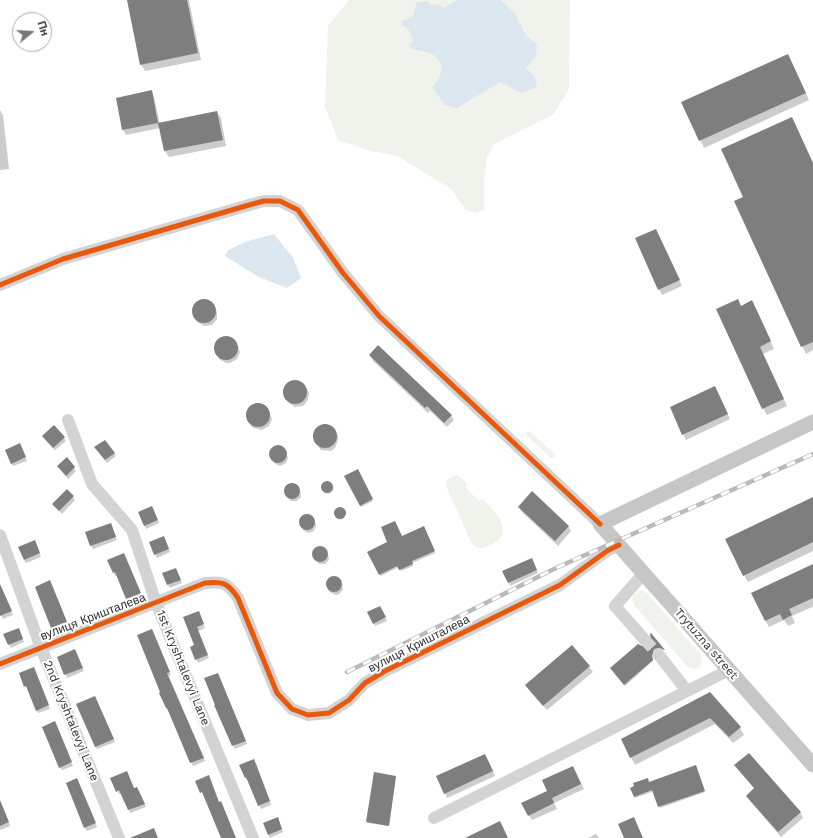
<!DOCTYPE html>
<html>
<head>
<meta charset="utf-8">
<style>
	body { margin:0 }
	#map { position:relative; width:813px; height:838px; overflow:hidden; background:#fff; font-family:"Work Sans",sans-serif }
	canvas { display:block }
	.north { position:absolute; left:12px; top:12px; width:40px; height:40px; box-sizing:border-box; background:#fff; border:1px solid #ababab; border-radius:50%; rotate:72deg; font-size:11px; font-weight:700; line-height:16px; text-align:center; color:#2e2e2e }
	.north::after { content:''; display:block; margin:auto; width:14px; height:18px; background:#777; clip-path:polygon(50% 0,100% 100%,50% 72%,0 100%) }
</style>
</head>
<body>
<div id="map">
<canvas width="813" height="838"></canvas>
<div class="north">Пн</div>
</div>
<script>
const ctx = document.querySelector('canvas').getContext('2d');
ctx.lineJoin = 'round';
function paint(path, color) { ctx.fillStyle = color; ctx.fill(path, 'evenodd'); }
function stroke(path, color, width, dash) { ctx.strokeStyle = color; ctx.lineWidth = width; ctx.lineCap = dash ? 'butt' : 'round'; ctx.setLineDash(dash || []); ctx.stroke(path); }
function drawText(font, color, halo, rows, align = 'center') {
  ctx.font = font + ' "Work Sans",sans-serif'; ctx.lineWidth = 4; ctx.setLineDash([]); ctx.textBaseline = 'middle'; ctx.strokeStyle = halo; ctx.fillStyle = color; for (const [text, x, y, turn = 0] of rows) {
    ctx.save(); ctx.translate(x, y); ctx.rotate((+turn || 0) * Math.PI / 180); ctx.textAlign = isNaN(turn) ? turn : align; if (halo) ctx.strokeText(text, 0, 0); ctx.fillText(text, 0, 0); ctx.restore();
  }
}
paint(new Path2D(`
	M 349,0 L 570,0 L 569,88 L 554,114 L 494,144 L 487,157 L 484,181 L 484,209 L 477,213 L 466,210 L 451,189 L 398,156 L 371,151 L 338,140 L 325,106 L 328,26 Z
	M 529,431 L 555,454 L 555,458 L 551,458 L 527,436 L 527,432 Z
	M 456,475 L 459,476 L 467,484 L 465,487 L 479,501 L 482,499 C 491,507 503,518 503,532 C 503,540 487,548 479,548 C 475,547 472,544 470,540 L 447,488 L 446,483 L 448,479 Z
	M 641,590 L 647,593 L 700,654 L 702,660 L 700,667 L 693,669 L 687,666 L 634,605 C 630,598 633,592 641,590 Z`), '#f0f3ec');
paint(new Path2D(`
	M 456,0 L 500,0 L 514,12 L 527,37 L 537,44 L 536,56 L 526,68 L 535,77 L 537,87 L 521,93 L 500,82 L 457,108 L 445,105 L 432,87 C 445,75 446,57 426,52 C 419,49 416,52 408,46 L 413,41 C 411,33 409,28 402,25 L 401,21 C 413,18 414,17 416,4 L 418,2 L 428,1 L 431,5 L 439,4 L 443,8 L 456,1 Z
	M 274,234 L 293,258 L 301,278 L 287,288 L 259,277 L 225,256 L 228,250 L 248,241 Z`), '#dbe6ee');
paint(new Path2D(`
	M 128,0 L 189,0 L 201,60 L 145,71 L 141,64 Z
	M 788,55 L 809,100 L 704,148 L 682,103 Z
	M 151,92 L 154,97 L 160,124 L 217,112 L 221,118 L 226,146 L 169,157 L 165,151 L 160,128 L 126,135 L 123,130 L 117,99 Z
	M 0,110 L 3,115 L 9,169 L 0,170 Z
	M 792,118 L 813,163 L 813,350 L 806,354 L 735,202 L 744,198 Z
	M 658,235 L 682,286 L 662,295 L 636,239 Z
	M 206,300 L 213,304 L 217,312 L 217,319 L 212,325 L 204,326 L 197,322 L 195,319 L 193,315 L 193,307 L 198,301 Z
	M 741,307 L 756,309 L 774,349 L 763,354 L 787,406 L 767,415 L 763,408 Z
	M 228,337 L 235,341 L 240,352 L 237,359 L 230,363 L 226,363 L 219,359 L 215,348 L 218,340 L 220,338 Z
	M 370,355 L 451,415 L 454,420 L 447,427 L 430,411 L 428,413 L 373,361 Z
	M 298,381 L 301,382 L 309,392 L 308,400 L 303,406 L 295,407 L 289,403 L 287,399 L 285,396 L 285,388 L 290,382 Z
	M 718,393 L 730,419 L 686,440 L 671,408 Z
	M 256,403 L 264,405 L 267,408 L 272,419 L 269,426 L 262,430 L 254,428 L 251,426 L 247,414 L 249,407 Z
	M 323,425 L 330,426 L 338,436 L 338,440 L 335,448 L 331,451 L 321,450 L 314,440 L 313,436 L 316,429 Z
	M 64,438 L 66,441 L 55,450 L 45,439 Z
	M 278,445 L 284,448 L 288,458 L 286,463 L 280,466 L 274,463 L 270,453 L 272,448 Z
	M 21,448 L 27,461 L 13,466 L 11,463 Z
	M 98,451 L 114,453 L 116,456 L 107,463 Z
	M 67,459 L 76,471 L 68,479 L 60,469 Z
	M 357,471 L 373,501 L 361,507 L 346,477 Z
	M322.5 488a5.5 5.5 0 1 1 11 0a5.5 5.5 0 1 1-11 0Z
	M 292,484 L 298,487 L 300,491 L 301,497 L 297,501 L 291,501 L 286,495 L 286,489 L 290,485 Z
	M 73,497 L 75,500 L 62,514 L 54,505 Z
	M 813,498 L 813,551 L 748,582 L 744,575 Z
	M 519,507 L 568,526 L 571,531 L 558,546 L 522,512 Z
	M334.5 514a5.5 5.5 0 1 1 11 0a5.5 5.5 0 1 1-11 0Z
	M 154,511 L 159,523 L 146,529 L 144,525 Z
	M 307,516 L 313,519 L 316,525 L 314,531 L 308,533 L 303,530 L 300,520 L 302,518 Z
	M 111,524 L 117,540 L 93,549 L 91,546 Z
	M 425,529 L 435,553 L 412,563 L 413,566 L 401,571 L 399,567 L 381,576 L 369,552 L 402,537 Z
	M 165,540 L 170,552 L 157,558 L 150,543 Z
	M 36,545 L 41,557 L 26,563 L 24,560 Z
	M 318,547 L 321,547 L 326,550 L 328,554 L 329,560 L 325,564 L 319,564 L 315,558 L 314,552 Z
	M 125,557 L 142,597 L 129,602 L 118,575 L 115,576 L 108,560 Z
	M 533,562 L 538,573 L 510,586 L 509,583 Z
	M 813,565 L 813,608 L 812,607 L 792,616 L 795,623 L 788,626 L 784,620 L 769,627 L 765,620 Z
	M 177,572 L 182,583 L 170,588 L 168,585 Z
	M 331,578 L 337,578 L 342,584 L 343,590 L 339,594 L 336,595 L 330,592 L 328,588 L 327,582 Z
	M 52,585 L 68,625 L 54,631 L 36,587 Z
	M 0,600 L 7,601 L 13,615 L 3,619 L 0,612 Z
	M 380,607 L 387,621 L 375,626 L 374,623 Z
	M 200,615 L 205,628 L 198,631 L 209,658 L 198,663 L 191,647 L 195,645 L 184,618 Z
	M 20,632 L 24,642 L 11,648 L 5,635 Z
	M 154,634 L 171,675 L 168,676 L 205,761 L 193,766 L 169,711 L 168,711 L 166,708 L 160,693 Z
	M 651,635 L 664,650 L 659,648 L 654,651 L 652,657 L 653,661 L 625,686 L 612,670 L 642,647 L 649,646 L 652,641 Z
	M 572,646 L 593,672 L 547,710 L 529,690 Z
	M 76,654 L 84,671 L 67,678 L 58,657 Z
	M 35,672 L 50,709 L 38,713 L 28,689 L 25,686 Z
	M 219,677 L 247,744 L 235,749 L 215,706 Z
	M 709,693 L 740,728 L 744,735 L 733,743 L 715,724 L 635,765 L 622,740 Z
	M 95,697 L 115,742 L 97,749 L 95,746 Z
	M 57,726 L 73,766 L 62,770 L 60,767 Z
	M 488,760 L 495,776 L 447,798 L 445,793 Z
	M 256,763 L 271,805 L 261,809 L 248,780 L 247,780 L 245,777 Z
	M 736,766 L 800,812 L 803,818 L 781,837 L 750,801 L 747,796 L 755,789 Z
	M 696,768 L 705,792 L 660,808 L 654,791 L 635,798 L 635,796 L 636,787 Z
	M 576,772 L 584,789 L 554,803 L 557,809 L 532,820 L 529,815 L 548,791 Z
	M 396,777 L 389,826 L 368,823 L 367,822 Z
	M 111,778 L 139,791 L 146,807 L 130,813 L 122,793 L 119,794 Z
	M 77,779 L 97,827 L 87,831 L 85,828 Z
	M 4,811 L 10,826 L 0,830 L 0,813 Z
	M 279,822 L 283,832 L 270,838 L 268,834 Z
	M 596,834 L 599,838 L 588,838 Z`), '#0003');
paint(new Path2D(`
	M 127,0 L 187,0 L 198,53 L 140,65 Z
	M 788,54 L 806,93 L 699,141 L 681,102 Z
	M 152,90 L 158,123 L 122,130 L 116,98 Z
	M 217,111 L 223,140 L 164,151 L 158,123 Z
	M 792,117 L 813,163 L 813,342 L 801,347 L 734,201 L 743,197 L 721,149 Z
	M 656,229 L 680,280 L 658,290 L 635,238 Z
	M192 311a12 12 0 1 1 24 0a12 12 0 1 1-24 0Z
	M 738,299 L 741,306 L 752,300 L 771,341 L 760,347 L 784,399 L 762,409 L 716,309 Z
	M214 348a12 12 0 1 1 24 0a12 12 0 1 1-24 0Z
	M 378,345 L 452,415 L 444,423 L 427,406 L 425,408 L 369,355 Z
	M283 392a12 12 0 1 1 24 0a12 12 0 1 1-24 0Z
	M 715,386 L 728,414 L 682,435 L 670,407 Z
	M246 415a12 12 0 1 1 24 0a12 12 0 1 1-24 0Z
	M313 436a12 12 0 1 1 24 0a12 12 0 1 1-24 0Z
	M 54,425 L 65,437 L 53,448 L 42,436 Z
	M 105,440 L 115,453 L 105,460 L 94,447 Z
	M 20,443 L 26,457 L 11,464 L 5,450 Z
	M269 454a9 9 0 1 1 18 0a9 9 0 1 1-18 0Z
	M 67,457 L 75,467 L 66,476 L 57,466 Z
	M 358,469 L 373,499 L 360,506 L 344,476 Z
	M321 487a6 6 0 1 1 12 0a6 6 0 1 1-12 0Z
	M284 491a8 8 0 1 1 16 0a8 8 0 1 1-16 0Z
	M 67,489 L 74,496 L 59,511 L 52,504 Z
	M 532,491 L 569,526 L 555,541 L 518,507 Z
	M 813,497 L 813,542 L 743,576 L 725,539 Z
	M 152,506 L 158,520 L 144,526 L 138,512 Z
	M334 513a6 6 0 1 1 12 0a6 6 0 1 1-12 0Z
	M299 522a8 8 0 1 1 16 0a8 8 0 1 1-16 0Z
	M 395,521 L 402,536 L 424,526 L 435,551 L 412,561 L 413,564 L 399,570 L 397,566 L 379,575 L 367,552 L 387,542 L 381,527 Z
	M 111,523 L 116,537 L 90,546 L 85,532 Z
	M 164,536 L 169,549 L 154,555 L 149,542 Z
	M 35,540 L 40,553 L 24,560 L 18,547 Z
	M312 554a8 8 0 1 1 16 0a8 8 0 1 1-16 0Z
	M 124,553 L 141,593 L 126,599 L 115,572 L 113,573 L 107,560 Z
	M 532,558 L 537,570 L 508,583 L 502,571 Z
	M 813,564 L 813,598 L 789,609 L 792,615 L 783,620 L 780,614 L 765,621 L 751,593 Z
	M 176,568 L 181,580 L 167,585 L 162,573 Z
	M326 584a8 8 0 1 1 16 0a8 8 0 1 1-16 0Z
	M 50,580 L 67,622 L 51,628 L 35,587 Z
	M 0,584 L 12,611 L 0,616 Z
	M 380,606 L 386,617 L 373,624 L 367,612 Z
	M 199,611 L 204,624 L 197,627 L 208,655 L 195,660 L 190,647 L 194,645 L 183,617 Z
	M 19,628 L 23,639 L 8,645 L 3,634 Z
	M 152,629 L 170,672 L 167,673 L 204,758 L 190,763 L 167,708 L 166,708 L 159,693 L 160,692 L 137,635 Z
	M 651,633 L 665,650 L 658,648 L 654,649 L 652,656 L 653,660 L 624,685 L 610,668 L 638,644 L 642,646 L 649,645 L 651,641 L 650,634 Z
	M 572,645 L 590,666 L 543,706 L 525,685 Z
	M 75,649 L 83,668 L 64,675 L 57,657 Z
	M 34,667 L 49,705 L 36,711 L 26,686 L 24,687 L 19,673 Z
	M 218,673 L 246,741 L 232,746 L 214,705 L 215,705 L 204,678 Z
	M 710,692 L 741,727 L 729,737 L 710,718 L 630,758 L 621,739 Z
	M 95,696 L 114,739 L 95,747 L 76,704 Z
	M 55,721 L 72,762 L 59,768 L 42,727 Z
	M 749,753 L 801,812 L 778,832 L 746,796 L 754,788 L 734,765 Z
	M 485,754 L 493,771 L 444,794 L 436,776 Z
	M 254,759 L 270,801 L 258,806 L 246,777 L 245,778 L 239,765 Z
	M 696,765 L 705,791 L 658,807 L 652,790 L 634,797 L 630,788 L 634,786 L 633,783 L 648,778 L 649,782 Z
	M 573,766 L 581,784 L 552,798 L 554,803 L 528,816 L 521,803 L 547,791 L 542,780 Z
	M 127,771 L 134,788 L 137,787 L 145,804 L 128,810 L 119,790 L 116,792 L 110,778 Z
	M 374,772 L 396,776 L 389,826 L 366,822 Z
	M 209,775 L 219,802 L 221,801 L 236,838 L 221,838 L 202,792 L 200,793 L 195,781 Z
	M 77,778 L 96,823 L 84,828 L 66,783 Z
	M 0,800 L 9,822 L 0,826 Z
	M 278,817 L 282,829 L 268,835 L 263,823 Z
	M 634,817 L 643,838 L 624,838 L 618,824 Z
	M 500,821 L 508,838 L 465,838 Z
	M 154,828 L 158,838 L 130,838 Z`), '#7e7e7e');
stroke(new Path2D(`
	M 644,639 L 659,655`), '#d5d5d5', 12, [12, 6]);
stroke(new Path2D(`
	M 0,285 L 63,259 L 249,205 L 264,201 L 280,201 L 298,210 L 343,273 L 379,316 L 600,524
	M 68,420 L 92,484 L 132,530 L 156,603 L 253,838
	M 0,535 L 41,648 L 119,838
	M 644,639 L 615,606 L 644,573
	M 659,655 L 687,691
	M 0,664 L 205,583 C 223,581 228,583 238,598 L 277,693 L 292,709 L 308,715 L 329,713 L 349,700 L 365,683 L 385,671 L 560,585 L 607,551 L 619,545
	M 434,818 L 729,670`), '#d3d3d3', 12);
stroke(new Path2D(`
	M 813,422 L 600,524 L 813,765`), '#c6c6c6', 15);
const rail = new Path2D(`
	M 347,672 L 556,568 L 813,454`);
stroke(rail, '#bababa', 4.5);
stroke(rail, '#fff', 3, [9]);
stroke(new Path2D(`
	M 0,285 L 63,259 L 249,205 L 264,201 L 280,201 L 298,210 L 343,273 L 379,316 L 600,524
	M 0,664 L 205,583 C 223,581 228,583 238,598 L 277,693 L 292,709 L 308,715 L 329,713 L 349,700 L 365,683 L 385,671 L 560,585 L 607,551 L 619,545`), '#e8590c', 5);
drawText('12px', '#2e2e2e', '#fff', [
	["вулиця Кришталева",93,617,-21],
	["вулиця Кришталева",419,644,-27],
	["Trytuzna street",706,644,49],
	["1st Kryshtalevyi Lane",183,668,68],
	["2nd Kryshtalevyi Lane",71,721,68]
]);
</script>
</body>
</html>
